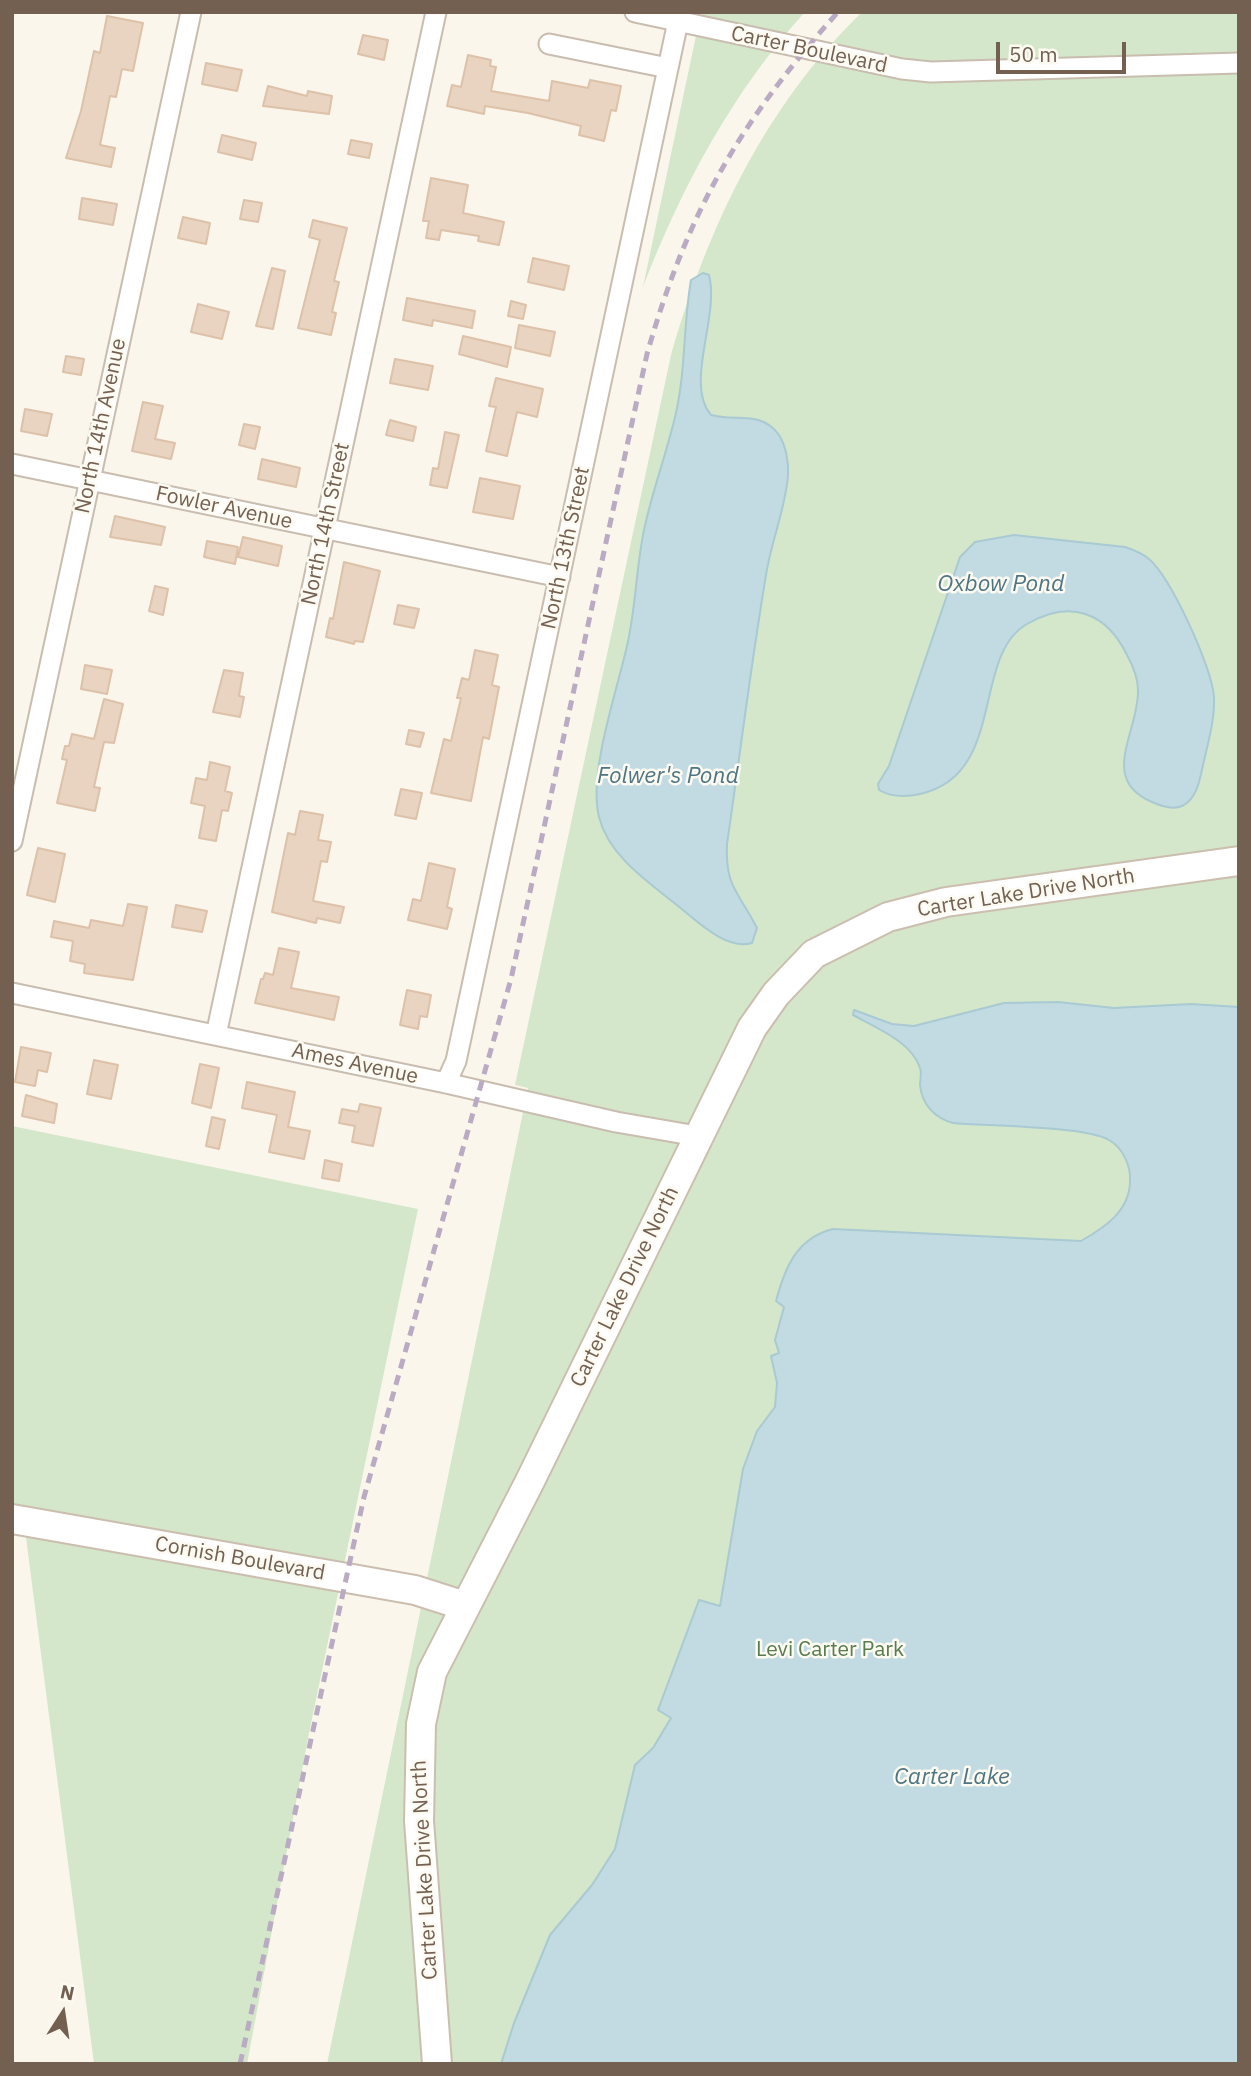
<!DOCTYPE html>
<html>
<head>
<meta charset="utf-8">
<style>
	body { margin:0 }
	#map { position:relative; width:1251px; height:2076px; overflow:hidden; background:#faf6eb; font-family:"IBM Plex Sans",sans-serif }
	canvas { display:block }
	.frame { position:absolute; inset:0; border:14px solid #736051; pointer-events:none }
	.north { position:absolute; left:28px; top:1978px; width:70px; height:70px; -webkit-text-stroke:5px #fdfaf2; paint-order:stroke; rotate:12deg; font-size:19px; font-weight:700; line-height:28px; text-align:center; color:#736051 }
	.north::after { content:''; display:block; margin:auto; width:24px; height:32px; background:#736051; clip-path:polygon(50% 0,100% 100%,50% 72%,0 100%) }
	.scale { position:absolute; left:996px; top:42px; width:130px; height:32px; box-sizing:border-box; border:4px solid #736051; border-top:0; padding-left:9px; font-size:21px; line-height:24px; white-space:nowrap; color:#736051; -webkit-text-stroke:5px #fdfaf2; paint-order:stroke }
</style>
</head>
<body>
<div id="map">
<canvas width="1251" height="2076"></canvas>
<div class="frame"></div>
<div class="north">N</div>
<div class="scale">50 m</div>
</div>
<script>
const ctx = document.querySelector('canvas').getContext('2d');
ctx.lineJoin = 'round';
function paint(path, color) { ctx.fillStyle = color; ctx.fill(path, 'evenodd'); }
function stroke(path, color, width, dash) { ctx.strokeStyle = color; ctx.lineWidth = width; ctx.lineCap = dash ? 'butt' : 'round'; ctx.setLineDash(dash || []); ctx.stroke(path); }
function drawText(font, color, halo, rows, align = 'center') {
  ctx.font = font + ' "IBM Plex Sans",sans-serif'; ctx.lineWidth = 5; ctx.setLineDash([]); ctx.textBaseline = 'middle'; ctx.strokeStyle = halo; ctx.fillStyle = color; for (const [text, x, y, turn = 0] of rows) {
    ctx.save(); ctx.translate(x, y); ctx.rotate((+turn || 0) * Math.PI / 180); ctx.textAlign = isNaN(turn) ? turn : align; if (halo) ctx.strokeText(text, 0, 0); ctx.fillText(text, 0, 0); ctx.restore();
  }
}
paint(new Path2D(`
	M 701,12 L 805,12 C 733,91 681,188 643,287 Z
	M 862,12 L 1239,12 L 1239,1925 L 1172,2064 L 327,2064 L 528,1088 L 515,1085 L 671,355 C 708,227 765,106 862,12 Z
	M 12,1126 L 418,1209 L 309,1733 L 247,2064 L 94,2064 L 24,1522 L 12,1519 Z`), '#d4e7cb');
const water = new Path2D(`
	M 703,273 L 709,275 C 720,316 684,384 711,415 C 736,422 761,410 779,435 C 786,446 789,463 788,476 C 785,510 771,542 766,575 C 751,664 740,755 727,844 C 725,888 739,892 757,928 L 752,943 C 728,950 701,925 683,910 C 653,885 609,858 599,817 C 588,773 617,691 627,646 C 636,607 636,568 644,530 C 652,492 666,455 675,417 C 686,372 683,326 691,280 Z
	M 1014,535 L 1125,547 C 1134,550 1142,553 1149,559 C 1171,578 1212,667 1214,697 C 1215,719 1208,743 1203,765 C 1200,779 1197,799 1182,806 C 1173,810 1161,806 1152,802 C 1098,779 1139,732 1138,690 C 1138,678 1133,666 1127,655 C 1106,612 1070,599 1027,624 C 971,656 1007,775 920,794 C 907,797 891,797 879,790 L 878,784 L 889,766 L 960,557 L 975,542 Z
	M 1058,1002 L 1114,1008 L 1191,1004 L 1239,1007 L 1239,2064 L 501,2064 L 514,2023 L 550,1935 L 592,1885 L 615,1849 L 635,1765 L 653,1748 L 671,1718 L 658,1710 L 699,1600 L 720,1606 L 743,1469 L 757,1431 L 775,1407 L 777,1383 L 771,1356 L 779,1353 L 775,1340 L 784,1307 L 776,1301 C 785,1267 797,1238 833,1229 L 1081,1241 C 1104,1228 1130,1211 1130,1181 C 1131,1166 1123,1148 1109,1140 C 1085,1126 986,1126 953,1123 C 935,1118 922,1105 920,1085 C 920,1080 922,1073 920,1068 C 912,1042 875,1027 853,1015 L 854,1010 L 892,1024 L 914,1026 L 1004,1003 Z`);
paint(water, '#c2dbe2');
stroke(water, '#a9c9d3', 2);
const building = new Path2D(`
	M 107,16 L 143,23 L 133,71 L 122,69 L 116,97 L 110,96 L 100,145 L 115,148 L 111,167 L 66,158 L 81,111 L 94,51 L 100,53 Z
	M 363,35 L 388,40 L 384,60 L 358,54 Z
	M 468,55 L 491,60 L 490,66 L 496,67 L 491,91 L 549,101 L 552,81 L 588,88 L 590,80 L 621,86 L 616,111 L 611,110 L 604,141 L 579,135 L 581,126 L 528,113 L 485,106 L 484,114 L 447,106 L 452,85 L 461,87 Z
	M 206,63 L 242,70 L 237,91 L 202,84 Z
	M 268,86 L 307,96 L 308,91 L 332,96 L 329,114 L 263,106 Z
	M 222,135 L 256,143 L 252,160 L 218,152 Z
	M 351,140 L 372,144 L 369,158 L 348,154 Z
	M 431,178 L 468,185 L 463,213 L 504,222 L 499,245 L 478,241 L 479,236 L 441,230 L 439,240 L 426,238 L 429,221 L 423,221 Z
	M 82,198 L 117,204 L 113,225 L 79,219 Z
	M 244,200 L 262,203 L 258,222 L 240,219 Z
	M 183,217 L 210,223 L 206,244 L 178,238 Z
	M 313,220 L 347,228 L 334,281 L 339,282 L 332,312 L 336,313 L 331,335 L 298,328 L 320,240 L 309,237 Z
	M 533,258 L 569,266 L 564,290 L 528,282 Z
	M 272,268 L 285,271 L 273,329 L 256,326 Z
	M 407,298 L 475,311 L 472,328 L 433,320 L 432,326 L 403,320 Z
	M 511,301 L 526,305 L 523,319 L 508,316 Z
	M 198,304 L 229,312 L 222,339 L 191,332 Z
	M 519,325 L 555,332 L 550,356 L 515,348 Z
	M 463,336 L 511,347 L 507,367 L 459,354 Z
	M 66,356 L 84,359 L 81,375 L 63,372 Z
	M 395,359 L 433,366 L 428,390 L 390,383 Z
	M 496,378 L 543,389 L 537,417 L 517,412 L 507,456 L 486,451 L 496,407 L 489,406 Z
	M 143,402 L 163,406 L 155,439 L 175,443 L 171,459 L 132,451 Z
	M 25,409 L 52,414 L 47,436 L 21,431 Z
	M 390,420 L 416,427 L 413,441 L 386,435 Z
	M 244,424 L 260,427 L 255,449 L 239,445 Z
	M 445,432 L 459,435 L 447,488 L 430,485 L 433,468 L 438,469 Z
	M 262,459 L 300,468 L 296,487 L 258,479 Z
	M 480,478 L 520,486 L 513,519 L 473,512 Z
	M 115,516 L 165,527 L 161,545 L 110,537 Z
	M 243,537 L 282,546 L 278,566 L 238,557 Z
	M 207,541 L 238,547 L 235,564 L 204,557 Z
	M 344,562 L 380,571 L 363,642 L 355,641 L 354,644 L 326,637 L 330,618 L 333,619 Z
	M 155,586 L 168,589 L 163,615 L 149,611 Z
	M 398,605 L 419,609 L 414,628 L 394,624 Z
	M 475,650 L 498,655 L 492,685 L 499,687 L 489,739 L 483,737 L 471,801 L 431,793 L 444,739 L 451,741 L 461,698 L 457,698 L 462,678 L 469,680 Z
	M 85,665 L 112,670 L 107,694 L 81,689 Z
	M 224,670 L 243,673 L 239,696 L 244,697 L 240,717 L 213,712 Z
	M 104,699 L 123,704 L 114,743 L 104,742 L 94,787 L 100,788 L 95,811 L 57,803 L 67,760 L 62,759 L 65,746 L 69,746 L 72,734 L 94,739 Z
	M 409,730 L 424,733 L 420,747 L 406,744 Z
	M 210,762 L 230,767 L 225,791 L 232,793 L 228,811 L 222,810 L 216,841 L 199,838 L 205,806 L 191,803 L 196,778 L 207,780 Z
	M 401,789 L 422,793 L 416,819 L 395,815 Z
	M 300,811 L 323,815 L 318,840 L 331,842 L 327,862 L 321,861 L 313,901 L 344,907 L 340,923 L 317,918 L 316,923 L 272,912 L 288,833 L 295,835 Z
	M 38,848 L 65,854 L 55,902 L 27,895 Z
	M 429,863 L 455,869 L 447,907 L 452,909 L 447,929 L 408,920 L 413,899 L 421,901 Z
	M 128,904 L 147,907 L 133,980 L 84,973 L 85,964 L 70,961 L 73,941 L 51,937 L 54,921 L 89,928 L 91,920 L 123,926 Z
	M 176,905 L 207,911 L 202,932 L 172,927 Z
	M 279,948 L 299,952 L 291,988 L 339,997 L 334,1020 L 255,1003 L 261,979 L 263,979 L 265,973 L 273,975 Z
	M 407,990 L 431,995 L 427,1017 L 420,1016 L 418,1029 L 400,1025 Z
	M 21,1047 L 51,1053 L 47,1072 L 38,1070 L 35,1086 L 15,1082 Z
	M 94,1060 L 118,1065 L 111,1099 L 87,1094 Z
	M 200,1064 L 219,1068 L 211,1108 L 192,1103 Z
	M 247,1082 L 295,1092 L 288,1127 L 310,1131 L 304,1159 L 269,1152 L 277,1115 L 242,1108 Z
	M 26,1095 L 57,1104 L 54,1123 L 22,1116 Z
	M 360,1104 L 381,1108 L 373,1146 L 352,1142 L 355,1126 L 339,1123 L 342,1109 L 358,1112 Z
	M 212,1117 L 225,1120 L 219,1149 L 206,1146 Z
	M 325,1160 L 342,1164 L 339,1181 L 322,1178 Z`);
paint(building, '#e8d4c1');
stroke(building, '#ddc1a9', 2);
const street = new Path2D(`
	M 635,12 L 902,69 L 931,72 L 1239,63
	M 549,44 L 668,68
	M 12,464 L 560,577
	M 12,841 L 191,12
	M 12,993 L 446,1083 L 616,1122 L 697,1136
	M 216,1035 L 436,12
	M 446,1083 L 456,1061 L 680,12`);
const secondary = new Path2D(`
	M 12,1519 L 415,1590 L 465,1606
	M 437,2064 L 419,1821 L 421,1724 L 432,1672 L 530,1481 L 752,1028 L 776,994 L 814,954 L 888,917 L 946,902 L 1239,861`);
stroke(street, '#c9bdaf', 23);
stroke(secondary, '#ccbeae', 32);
stroke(street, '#fff', 19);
stroke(secondary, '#fff', 28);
stroke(new Path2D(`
	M 240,2064 L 364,1497 L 511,979 L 647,354 C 688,211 739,123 838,12`), '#baaac4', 5, [10, 7]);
drawText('21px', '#736051', '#fdfaf2', [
	["Carter Boulevard",809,50,12],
	["North 14th Avenue",101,426,-78],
	["Fowler Avenue",224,508,12],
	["North 14th Street",326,524,-78],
	["North 13th Street",566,548,-78],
	["Carter Lake Drive North",1026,893,-9],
	["Ames Avenue",355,1064,12],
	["Carter Lake Drive North",625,1287,-64],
	["Cornish Boulevard",240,1559,10],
	["Carter Lake Drive North",425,1870,-93]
]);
drawText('21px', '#577c4e', '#fdfaf2', [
	["Levi Carter Park",830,1650]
]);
drawText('italic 23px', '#4d7583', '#fdfaf2', [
	["Oxbow Pond",1001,584],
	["Folwer's Pond",668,776],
	["Carter Lake",952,1777]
]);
</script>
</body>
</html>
